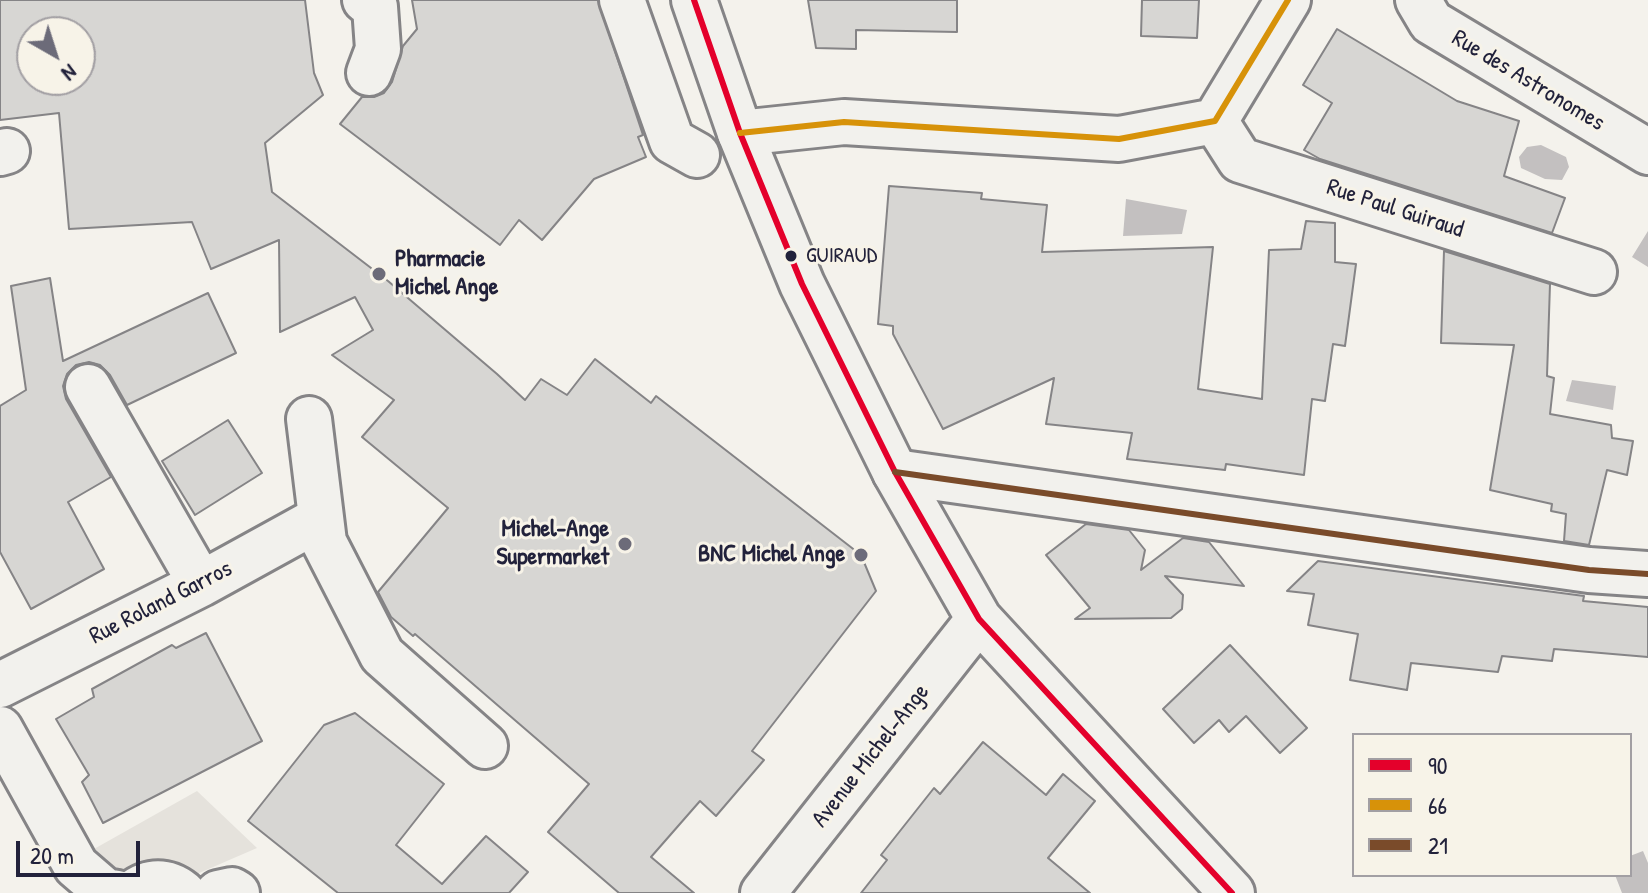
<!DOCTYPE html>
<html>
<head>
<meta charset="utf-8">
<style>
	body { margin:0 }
	#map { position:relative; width:1648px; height:893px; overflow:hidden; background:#f4f2ec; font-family:"Patrick Hand",sans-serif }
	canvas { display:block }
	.legend { position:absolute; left:1352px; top:733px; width:280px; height:144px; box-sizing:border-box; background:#f7f3e8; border:2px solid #a29fa3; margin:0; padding:10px 14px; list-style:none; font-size:24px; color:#22223b }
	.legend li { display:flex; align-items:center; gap:16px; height:40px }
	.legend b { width:40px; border:2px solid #a29fa3 }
	.north { position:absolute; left:16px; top:16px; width:80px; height:80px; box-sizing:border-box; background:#f7f3e8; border:2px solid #a29fa3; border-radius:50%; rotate:141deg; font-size:22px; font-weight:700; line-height:32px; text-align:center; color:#22223b }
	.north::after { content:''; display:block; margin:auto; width:28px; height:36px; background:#6c6b79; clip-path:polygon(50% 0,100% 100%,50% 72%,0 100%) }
	.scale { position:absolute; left:16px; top:841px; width:124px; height:36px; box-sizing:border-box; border:4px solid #22223b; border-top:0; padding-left:10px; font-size:24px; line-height:28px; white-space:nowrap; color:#22223b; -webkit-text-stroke:6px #f7f3e8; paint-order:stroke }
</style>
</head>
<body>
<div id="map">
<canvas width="1648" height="893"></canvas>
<ul class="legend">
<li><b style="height:10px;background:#e4002b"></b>90</li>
<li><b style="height:10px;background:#d79209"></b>66</li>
<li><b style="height:10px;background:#7a4b2a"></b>21</li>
</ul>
<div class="north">N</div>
<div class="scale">20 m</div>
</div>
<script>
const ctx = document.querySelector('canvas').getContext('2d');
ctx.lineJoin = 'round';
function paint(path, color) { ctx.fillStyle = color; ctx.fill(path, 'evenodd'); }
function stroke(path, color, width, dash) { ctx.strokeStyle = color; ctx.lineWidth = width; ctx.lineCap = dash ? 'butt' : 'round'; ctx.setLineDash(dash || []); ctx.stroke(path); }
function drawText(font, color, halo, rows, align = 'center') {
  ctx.font = font + ' "Patrick Hand",sans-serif'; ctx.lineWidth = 6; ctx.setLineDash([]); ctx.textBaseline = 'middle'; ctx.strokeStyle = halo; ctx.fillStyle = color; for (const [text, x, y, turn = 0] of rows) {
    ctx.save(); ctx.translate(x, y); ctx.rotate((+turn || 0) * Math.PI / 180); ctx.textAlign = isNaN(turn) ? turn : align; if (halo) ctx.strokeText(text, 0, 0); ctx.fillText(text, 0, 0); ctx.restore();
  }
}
paint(new Path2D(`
	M 197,791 L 257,848 L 190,877 L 117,869 L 94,849 Z`), '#e5e2dc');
paint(new Path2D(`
	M 1541,145 L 1566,157 L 1569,167 L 1562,180 L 1545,179 L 1521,168 L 1519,157 L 1527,147 Z
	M 1126,199 L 1187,210 L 1182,234 L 1123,236 Z
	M 1648,231 L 1648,267 L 1632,257 Z
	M 1572,380 L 1616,386 L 1613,410 L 1566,401 Z
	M 1643,851 L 1648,863 L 1648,893 L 1622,893 L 1615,875 L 1630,875 L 1630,856 Z`), '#c3c0c0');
const building = new Path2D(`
	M 0,0 L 305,0 L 314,73 L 323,95 L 265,143 L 272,192 L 388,281 L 497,374 L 525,400 L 541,379 L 567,395 L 595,359 L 651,403 L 656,396 L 861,555 L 876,591 L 752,751 L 764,760 L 716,816 L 700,801 L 651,857 L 694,893 L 619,893 L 548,832 L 589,784 L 415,634 L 413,636 L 391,617 L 378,592 L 448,508 L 362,437 L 394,400 L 332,355 L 373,330 L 355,297 L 280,332 L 279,240 L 211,269 L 192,222 L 69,229 L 59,113 L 0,120 ZM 32,32 L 80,32 L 80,80 L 32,80 Z
	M 412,0 L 598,0 L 643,135 L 638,137 L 646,157 L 594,179 L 542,240 L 519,220 L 500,245 L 340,124 L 362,97 L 374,97 L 384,93 L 392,82 L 403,46 L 417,29 Z
	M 808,0 L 957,0 L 957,32 L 856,30 L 856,49 L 816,48 Z
	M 1142,0 L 1199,0 L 1197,38 L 1141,36 Z
	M 1337,29 L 1457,101 L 1519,121 L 1504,176 L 1565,198 L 1552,233 L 1320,159 L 1304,150 L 1332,103 L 1303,85 Z
	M 889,186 L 982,193 L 981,199 L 1047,205 L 1042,252 L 1213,247 L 1198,389 L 1262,399 L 1269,250 L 1301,249 L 1306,221 L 1335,223 L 1335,262 L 1356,264 L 1345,346 L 1333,344 L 1325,401 L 1312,399 L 1304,475 L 1226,464 L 1225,470 L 1127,459 L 1132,433 L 1046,424 L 1054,378 L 943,429 L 893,334 L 893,326 L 878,324 Z
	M 1444,251 L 1550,284 L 1547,376 L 1554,378 L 1550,414 L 1611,425 L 1612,438 L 1633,441 L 1627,475 L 1607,470 L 1589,545 L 1564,541 L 1566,514 L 1551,511 L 1552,504 L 1490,490 L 1514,345 L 1441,343 Z
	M 50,278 L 63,361 L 208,293 L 236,353 L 127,405 L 110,375 L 100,365 L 89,362 L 76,365 L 67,374 L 63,386 L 66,399 L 111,477 L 68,502 L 104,569 L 31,609 L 0,552 L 0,406 L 26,390 L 11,286 Z
	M 228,420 L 262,473 L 195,515 L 162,461 Z
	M 1086,524 L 1129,530 L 1145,550 L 1141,570 L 1183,538 L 1209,542 L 1244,586 L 1165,576 L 1183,595 L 1182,609 L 1171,618 L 1075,619 L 1090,608 L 1046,555 Z
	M 1318,561 L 1584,596 L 1583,601 L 1648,607 L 1648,657 L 1554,649 L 1552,661 L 1502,656 L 1498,672 L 1411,663 L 1407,690 L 1350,680 L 1358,634 L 1308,625 L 1314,594 L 1287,591 Z
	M 206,633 L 262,741 L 103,823 L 82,782 L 89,775 L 56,719 L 94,697 L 92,689 L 172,645 L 176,648 Z
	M 1230,645 L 1307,728 L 1280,753 L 1246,716 L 1229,732 L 1219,720 L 1194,743 L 1163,709 Z
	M 355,713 L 444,784 L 396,845 L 442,884 L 486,836 L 528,872 L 509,893 L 338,893 L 248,821 L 324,725 Z
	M 983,742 L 1046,795 L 1063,774 L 1095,801 L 1048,858 L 1090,893 L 861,893 L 887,860 L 881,855 L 934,788 L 940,794 Z`);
paint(building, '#d7d6d3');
stroke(building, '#858486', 2);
const minor = new Path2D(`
	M 365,0 L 375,7 L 378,49 L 369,73
	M 622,0 L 672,141 L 697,155
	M 1418,0 L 1431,22 L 1648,152
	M 1215,121 L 1240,160 L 1594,272
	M 740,133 L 844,122 L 1119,139 L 1215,121 L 1288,0
	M 0,153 L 7,151
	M 88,387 L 201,584
	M 309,419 L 324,542 L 382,655 L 485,746
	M 895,472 L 1589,570 L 1648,574
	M 0,685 L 201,584 L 321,518
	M 0,729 L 76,866 L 105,891 L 117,893
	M 133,893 C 149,880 167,880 183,893
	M 218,893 L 232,890 L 237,893`);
const major = new Path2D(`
	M 694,0 L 740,133 L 802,284 L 895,472 L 979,619 L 1232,893
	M 763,893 L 979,619`);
stroke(minor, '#858486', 50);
stroke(major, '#858486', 50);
stroke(minor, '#f2f1ed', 44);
stroke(major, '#f2f1ed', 44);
stroke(new Path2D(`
	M 694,0 L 740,133 L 802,284 L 895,472 L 979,619 L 1232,893`), '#e4002b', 6);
stroke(new Path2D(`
	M 740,133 L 844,122 L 1119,139 L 1215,121 L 1288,0`), '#d79209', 6);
stroke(new Path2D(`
	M 895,472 L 1589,570 L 1648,574`), '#7a4b2a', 6);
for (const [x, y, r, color] of [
	[791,256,7,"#22223b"],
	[379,274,8,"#6c6b79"],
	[625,544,8,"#6c6b79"],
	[861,555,8,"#6c6b79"]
]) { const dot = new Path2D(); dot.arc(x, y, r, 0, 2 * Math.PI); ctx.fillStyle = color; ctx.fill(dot); stroke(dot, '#f7f3e8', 3); }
drawText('22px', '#22223b', '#f7f3e8', [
	["GUIRAUD",806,256]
], 'left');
drawText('24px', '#22223b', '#f7f3e8', [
	["Rue des Astronomes",1528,81,31],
	["Rue Paul Guiraud",1395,209,18],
	["Rue Roland Garros",161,603,-27],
	["Avenue Michel-Ange",871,756,-52]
]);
drawText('bold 24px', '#22223b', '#f7f3e8', [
	["Pharmacie",395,260,"left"],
	["Michel Ange",395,288,"left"],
	["Michel-Ange",609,530],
	["Supermarket",609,558],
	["BNC Michel Ange",845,555]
], 'right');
</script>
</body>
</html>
